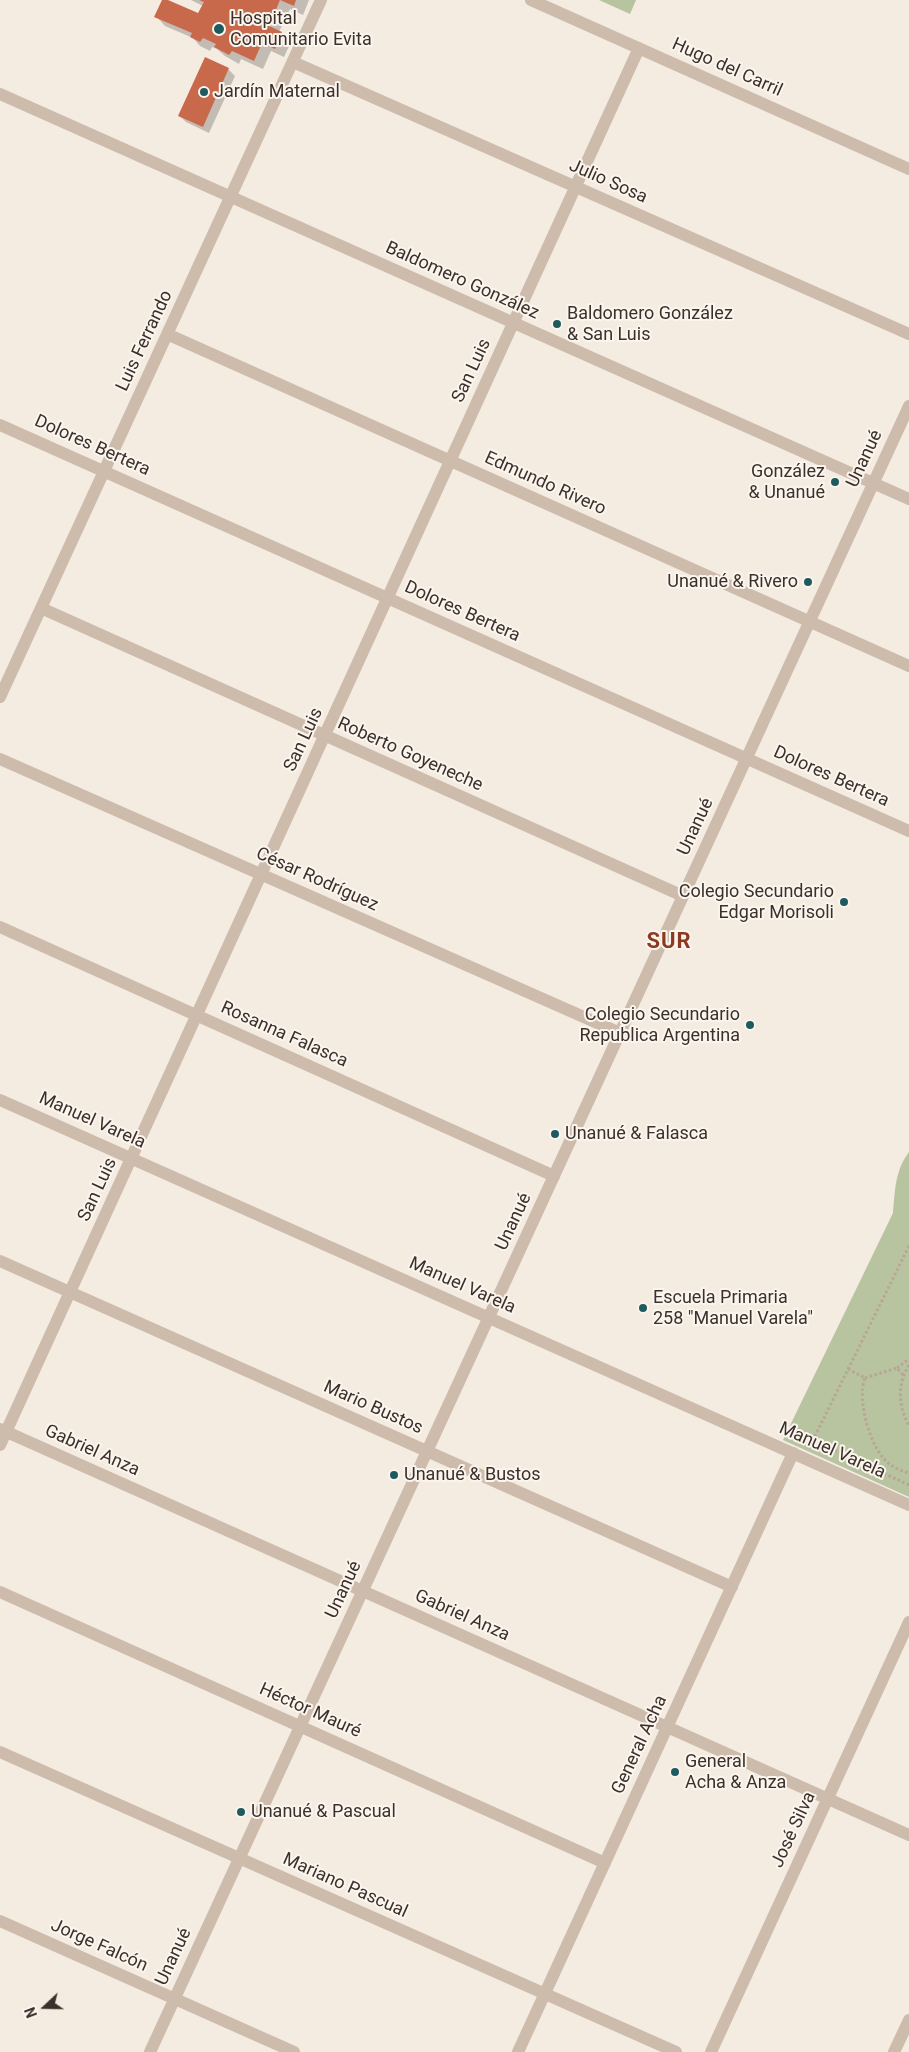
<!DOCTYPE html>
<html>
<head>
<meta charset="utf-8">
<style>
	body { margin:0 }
	#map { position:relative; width:909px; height:2052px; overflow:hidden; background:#f4ebe1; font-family:Roboto,sans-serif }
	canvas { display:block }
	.north { position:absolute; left:20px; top:1982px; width:50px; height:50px; -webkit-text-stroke:4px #fbf5ee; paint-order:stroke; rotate:249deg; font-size:14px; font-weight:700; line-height:20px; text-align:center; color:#3b302b }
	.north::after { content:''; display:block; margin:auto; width:18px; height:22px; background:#3b302b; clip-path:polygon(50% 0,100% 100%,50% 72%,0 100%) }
</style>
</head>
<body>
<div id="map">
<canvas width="909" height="2052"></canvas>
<div class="north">N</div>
</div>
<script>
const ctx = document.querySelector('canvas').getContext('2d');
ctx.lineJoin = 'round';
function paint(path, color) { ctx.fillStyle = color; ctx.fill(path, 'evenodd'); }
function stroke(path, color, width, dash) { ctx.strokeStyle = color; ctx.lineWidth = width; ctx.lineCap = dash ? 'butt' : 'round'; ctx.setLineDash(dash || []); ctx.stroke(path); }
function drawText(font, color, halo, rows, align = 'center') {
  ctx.font = font + ' Roboto,sans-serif'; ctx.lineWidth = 4; ctx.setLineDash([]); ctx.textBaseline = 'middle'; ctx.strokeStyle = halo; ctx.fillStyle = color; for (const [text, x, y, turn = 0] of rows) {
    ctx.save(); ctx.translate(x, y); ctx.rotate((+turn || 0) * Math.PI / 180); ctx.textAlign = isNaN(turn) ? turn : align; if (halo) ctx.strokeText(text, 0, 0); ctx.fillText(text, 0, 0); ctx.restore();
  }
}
paint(new Path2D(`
	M 599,0 L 636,0 L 630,14 Z
	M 909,1152 L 909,1497 L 783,1440 L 893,1213 C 895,1191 895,1170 909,1152 Z`), '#b8c4a0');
paint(new Path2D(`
	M 163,0 L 199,15 L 203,6 L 191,0 L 309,0 L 303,15 L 290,9 L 279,32 L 291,42 L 284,57 L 271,51 L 263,69 L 241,59 L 239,64 L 225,56 L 217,49 L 212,47 L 210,51 L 200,46 L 193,38 L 165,26 L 156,16 Z
	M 228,69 L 235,76 L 209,133 L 186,122 L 180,116 Z`), '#0003');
paint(new Path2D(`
	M 162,0 L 168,0 L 198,13 L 204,2 L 199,0 L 296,0 L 294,6 L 280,0 L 269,26 L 282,32 L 275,49 L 262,43 L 254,61 L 232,51 L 229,55 L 214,47 L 216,44 L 203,38 L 200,42 L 190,37 L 192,33 L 154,17 Z
	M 205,57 L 229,68 L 203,127 L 178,116 Z`), '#c8694b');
stroke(new Path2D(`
	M 909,1246 L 813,1440 L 909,1485
	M 909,1365 C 897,1385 898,1405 909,1426
	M 897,1368 L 909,1359
	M 848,1369 L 865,1378 C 856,1399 871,1453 891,1465 C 896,1469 903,1471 909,1473
	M 865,1378 L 897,1368 L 903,1375`), '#b9a596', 3, [2.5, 2.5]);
stroke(new Path2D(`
	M 531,0 L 909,169
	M 293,62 L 909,334
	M 167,334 L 909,666
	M 0,425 L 909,831
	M 873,484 L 909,406
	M 41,608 L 683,896
	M 0,697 L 321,0
	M 0,759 L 620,1033
	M 0,927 L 554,1176
	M 0,1261 L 732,1587
	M 0,1429 L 909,1835
	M 0,1445 L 639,48
	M 0,1592 L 605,1863
	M 0,1752 L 676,2052
	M 0,1921 L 294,2052
	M 518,2052 L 793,1453
	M 711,2052 L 909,1622
	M 894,2052 L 909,2020`), '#cdbbac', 12);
stroke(new Path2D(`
	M 0,94 L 909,499
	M 0,1100 L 909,1505
	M 150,2052 L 873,484`), '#cdbbac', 12);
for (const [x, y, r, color] of [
	[219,29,6,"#1f5a5e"],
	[204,92,5,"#1f5a5e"],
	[557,324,5,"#1f5a5e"],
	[835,482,5,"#1f5a5e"],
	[808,582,5,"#1f5a5e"],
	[844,902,5,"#1f5a5e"],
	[750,1025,5,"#1f5a5e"],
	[555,1134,5,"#1f5a5e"],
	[643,1308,5,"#1f5a5e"],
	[394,1475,5,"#1f5a5e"],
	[675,1772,5,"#1f5a5e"],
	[241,1812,5,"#1f5a5e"]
]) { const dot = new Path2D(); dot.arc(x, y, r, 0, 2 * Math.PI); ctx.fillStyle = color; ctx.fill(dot); stroke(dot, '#fbf5ee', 2); }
drawText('18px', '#3b302b', '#fbf5ee', [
	["Hospital",230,19],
	["Comunitario Evita",230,40],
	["Jardín Maternal",214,92],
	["Baldomero González",567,314],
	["& San Luis",567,335],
	["González",825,472,"right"],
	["& Unanué",825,493,"right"],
	["Unanué & Rivero",798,582,"right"],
	["Colegio Secundario",834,892,"right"],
	["Edgar Morisoli",834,913,"right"],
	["Colegio Secundario",740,1015,"right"],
	["Republica Argentina",740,1036,"right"],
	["Unanué & Falasca",565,1134],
	["Escuela Primaria",653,1298],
	["258 \"Manuel Varela\"",653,1319],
	["Unanué & Bustos",404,1475],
	["General",685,1762],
	["Acha & Anza",685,1783],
	["Unanué & Pascual",251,1812]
], 'left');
drawText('18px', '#3b302b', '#fbf5ee', [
	["Hugo del Carril",727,68,24],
	["Julio Sosa",608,182,24],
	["Baldomero González",462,281,24],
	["Luis Ferrando",145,341,-65],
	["San Luis",472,371,-65],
	["Dolores Bertera",92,446,24],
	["Unanué",865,459,-65],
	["Edmundo Rivero",545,484,24],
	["Dolores Bertera",462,612,24],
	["San Luis",304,740,-65],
	["Roberto Goyeneche",410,755,24],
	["Dolores Bertera",831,777,24],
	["Unanué",696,827,-65],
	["César Rodríguez",317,880,24],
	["Rosanna Falasca",284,1035,24],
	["Manuel Varela",92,1121,24],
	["San Luis",98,1190,-65],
	["Unanué",514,1222,-65],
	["Manuel Varela",462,1286,24],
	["Mario Bustos",373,1408,24],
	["Gabriel Anza",92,1451,24],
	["Manuel Varela",832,1451,24],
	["Unanué",344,1590,-65],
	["Gabriel Anza",462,1616,24],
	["Héctor Mauré",310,1711,24],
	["General Acha",640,1745,-65],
	["José Silva",794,1830,-65],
	["Mariano Pascual",345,1886,24],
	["Jorge Falcón",99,1946,24],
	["Unanué",174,1957,-65]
]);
ctx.letterSpacing = '1px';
drawText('bold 22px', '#8c3b22', '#fbf5ee', [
	["SUR",669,942]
]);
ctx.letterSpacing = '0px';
</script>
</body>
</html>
